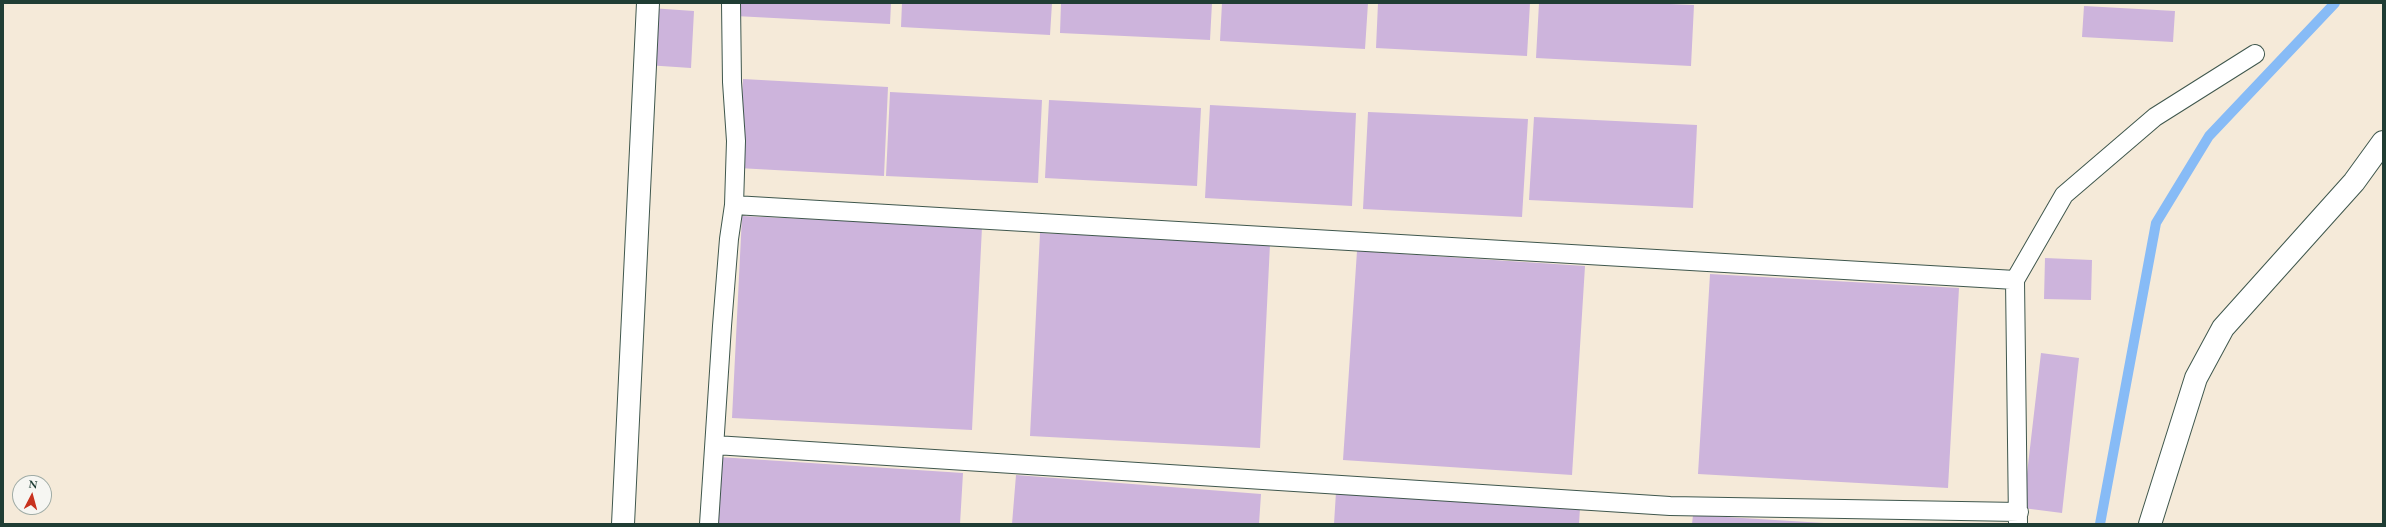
<!DOCTYPE html>
<html>
<head>
<meta charset="utf-8">
<style>
	body { margin:0 }
	#map { position:relative; width:2386px; height:527px; overflow:hidden; background:#f5ead9; font-family:"EB Garamond",serif }
	canvas { display:block }
	.frame { position:absolute; inset:0; border:4px solid #1f3d34; pointer-events:none }
	.north { position:absolute; left:12px; top:475px; width:40px; height:40px; box-sizing:border-box; background:#f6f6f2; border:1px solid #a0aca6; border-radius:50%; rotate:6deg; font-size:11px; font-weight:700; line-height:16px; text-align:center; color:#1f3d34 }
	.north::after { content:''; display:block; margin:auto; width:14px; height:18px; background:#c8321e; clip-path:polygon(50% 0,100% 100%,50% 72%,0 100%) }
</style>
</head>
<body>
<div id="map">
<canvas width="2386" height="527"></canvas>
<div class="frame"></div>
<div class="north">N</div>
</div>
<script>
const ctx = document.querySelector('canvas').getContext('2d');
ctx.lineJoin = 'round';
function stroke(path, color, width, dash) { ctx.strokeStyle = color; ctx.lineWidth = width; ctx.lineCap = dash ? 'butt' : 'round'; ctx.setLineDash(dash || []); ctx.stroke(path); }
function paint(path, color) { ctx.fillStyle = color; ctx.fill(path, 'evenodd'); }
stroke(new Path2D(`
	M 2100,524 L 2156,223 L 2209,136 L 2335,3`), '#87bbf6', 10);
paint(new Path2D(`
	M 736,3 L 891,3 L 890,24 L 735,16 Z
	M 902,3 L 1052,3 L 1050,35 L 901,27 Z
	M 1061,3 L 1212,3 L 1210,40 L 1060,33 Z
	M 1222,3 L 1368,3 L 1365,49 L 1220,41 Z
	M 1378,3 L 1530,3 L 1527,56 L 1376,48 Z
	M 1539,3 L 1646,3 L 1694,5 L 1691,66 L 1536,58 Z
	M 2084,6 L 2175,11 L 2173,42 L 2082,37 Z
	M 650,8 L 694,11 L 691,68 L 646,65 Z
	M 743,79 L 888,87 L 884,176 L 738,168 Z
	M 890,92 L 1042,100 L 1038,183 L 886,176 Z
	M 1049,100 L 1201,108 L 1197,186 L 1045,178 Z
	M 1210,105 L 1356,113 L 1352,206 L 1205,198 Z
	M 1368,112 L 1528,119 L 1522,217 L 1363,209 Z
	M 1534,117 L 1697,125 L 1693,208 L 1529,200 Z
	M 742,216 L 982,227 L 972,430 L 732,418 Z
	M 1040,233 L 1270,244 L 1260,448 L 1030,436 Z
	M 1357,251 L 1585,266 L 1572,475 L 1343,460 Z
	M 2045,258 L 2092,260 L 2091,300 L 2044,299 Z
	M 1710,274 L 1959,288 L 1948,488 L 1698,474 Z
	M 2041,353 L 2079,358 L 2062,513 L 2023,508 Z
	M 719,457 L 963,473 L 960,524 L 715,524 Z
	M 1016,475 L 1261,494 L 1259,524 L 1012,524 Z
	M 1336,492 L 1580,508 L 1579,524 L 1334,524 Z
	M 1693,515 L 1824,523 L 1824,524 L 1692,524 Z`), '#cdb4dc');
const service = new Path2D(`
	M 734,205 L 2015,280
	M 715,445 L 1670,506 L 2019,512
	M 2018,523 L 2015,280 L 2064,195 L 2155,117 L 2255,54
	M 709,524 L 722,326 L 729,239 L 734,205 L 736,141 L 732,82 L 731,3`);
const tertiary = new Path2D(`
	M 623,524 L 648,3
	M 2150,524 L 2196,378 L 2223,328 L 2354,182 L 2383,142`);
stroke(service, '#3f574d', 20);
stroke(tertiary, '#3f574d', 24);
stroke(service, '#fff', 18);
stroke(tertiary, '#fff', 22);
</script>
</body>
</html>
